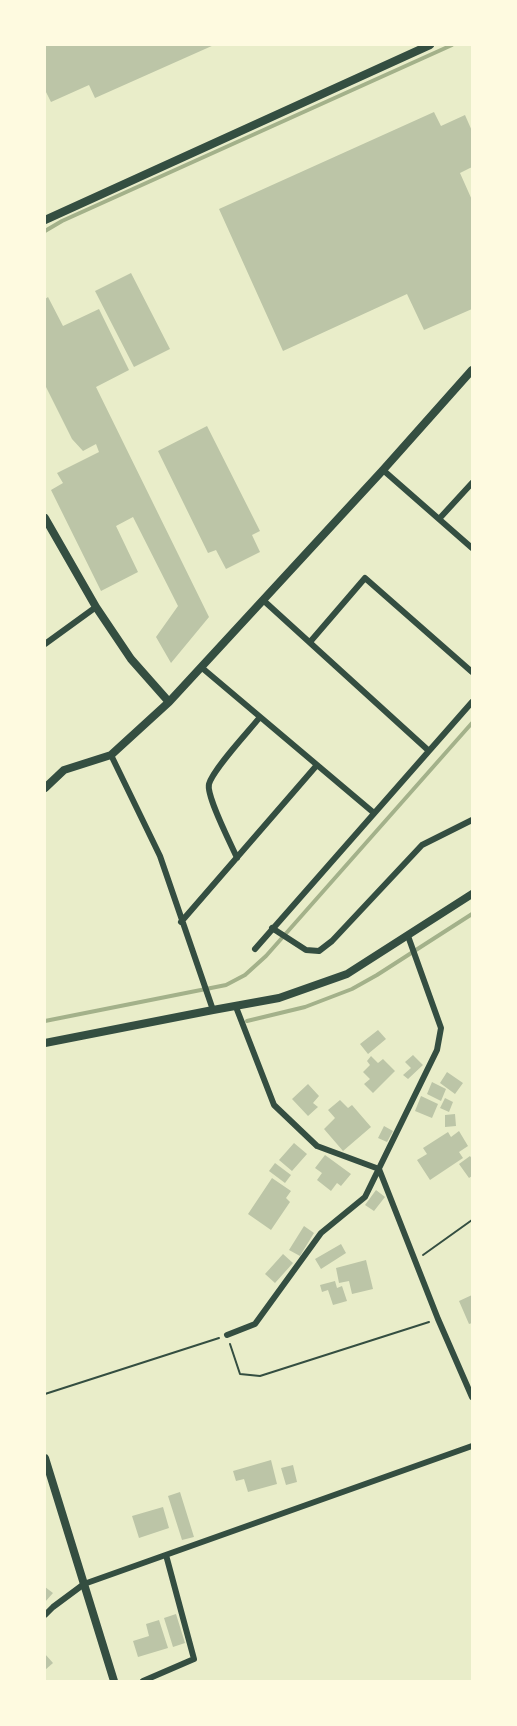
<!DOCTYPE html>
<html>
<head>
<meta charset="utf-8">
<style>
	body { margin:0 }
	#map { position:relative; width:517px; height:1726px; overflow:hidden; background:#e9edc9; font-family:Roboto,sans-serif }
	canvas { display:block }
	.frame { position:absolute; inset:0; border:46px solid #fefae0; pointer-events:none }
</style>
</head>
<body>
<div id="map">
<canvas width="517" height="1726"></canvas>
<div class="frame"></div>
</div>
<script>
const ctx = document.querySelector('canvas').getContext('2d');
ctx.lineJoin = 'round';
function stroke(path, color, width, dash) { ctx.strokeStyle = color; ctx.lineWidth = width; ctx.lineCap = dash ? 'butt' : 'round'; ctx.setLineDash(dash || []); ctx.stroke(path); }
function paint(path, color) { ctx.fillStyle = color; ctx.fill(path, 'evenodd'); }
stroke(new Path2D(`
	M 45,231 L 62,221 L 452,45
	M 45,1021 L 226,985 L 245,975 L 266,956 L 472,723
	M 247,1021 L 305,1007 L 352,989 L 377,975 L 472,914`), '#a3b18a', 4);
paint(new Path2D(`
	M 45,45 L 214,45 L 95,98 L 89,85 L 51,102 L 45,90 Z
	M 434,112 L 441,126 L 465,115 L 472,131 L 472,167 L 460,173 L 472,200 L 472,309 L 424,330 L 407,294 L 283,351 L 219,209 Z
	M 131,273 L 170,349 L 134,367 L 95,291 Z
	M 48,297 L 63,326 L 99,309 L 129,370 L 96,387 L 209,617 L 171,663 L 156,637 L 178,606 L 133,517 L 116,526 L 138,572 L 101,591 L 51,490 L 63,483 L 57,473 L 99,452 L 96,444 L 83,451 L 72,439 L 45,385 L 45,299 Z
	M 207,426 L 260,531 L 252,535 L 260,552 L 226,569 L 216,550 L 208,553 L 158,451 Z
	M 378,1030 L 386,1039 L 368,1054 L 360,1044 Z
	M 413,1055 L 423,1065 L 408,1079 L 403,1075 L 411,1068 L 405,1062 Z
	M 371,1056 L 378,1063 L 383,1059 L 395,1071 L 373,1093 L 364,1084 L 370,1079 L 363,1072 L 370,1065 L 367,1061 Z
	M 447,1072 L 463,1083 L 455,1094 L 440,1083 Z
	M 432,1082 L 446,1089 L 441,1101 L 427,1094 Z
	M 308,1084 L 319,1096 L 313,1103 L 318,1107 L 308,1116 L 292,1099 Z
	M 421,1096 L 438,1104 L 432,1118 L 415,1111 Z
	M 445,1098 L 453,1102 L 449,1112 L 440,1108 Z
	M 340,1100 L 348,1108 L 352,1105 L 371,1127 L 343,1151 L 324,1129 L 335,1118 L 328,1110 Z
	M 455,1114 L 456,1126 L 445,1127 L 445,1115 Z
	M 384,1126 L 393,1131 L 387,1142 L 378,1138 Z
	M 459,1131 L 468,1146 L 459,1152 L 463,1158 L 430,1180 L 417,1160 L 427,1154 L 423,1148 L 448,1132 L 451,1137 Z
	M 294,1143 L 307,1154 L 292,1171 L 279,1160 Z
	M 325,1155 L 351,1174 L 341,1186 L 337,1183 L 331,1191 L 317,1180 L 322,1173 L 315,1168 Z
	M 470,1156 L 472,1159 L 472,1176 L 469,1178 L 459,1164 Z
	M 275,1163 L 291,1175 L 285,1183 L 269,1171 Z
	M 272,1178 L 291,1191 L 286,1198 L 290,1202 L 271,1230 L 248,1214 Z
	M 376,1190 L 385,1197 L 374,1211 L 365,1205 Z
	M 304,1226 L 314,1233 L 300,1256 L 289,1250 Z
	M 341,1244 L 346,1253 L 321,1269 L 315,1259 Z
	M 283,1254 L 293,1263 L 275,1283 L 265,1274 Z
	M 366,1260 L 373,1289 L 352,1294 L 349,1281 L 339,1283 L 336,1268 Z
	M 335,1281 L 337,1288 L 342,1286 L 347,1301 L 333,1305 L 328,1290 L 322,1292 L 320,1285 Z
	M 472,1295 L 472,1323 L 469,1324 L 459,1301 Z
	M 271,1460 L 277,1484 L 248,1492 L 244,1479 L 236,1481 L 233,1471 Z
	M 293,1465 L 297,1482 L 286,1485 L 281,1468 Z
	M 180,1492 L 194,1537 L 182,1540 L 168,1496 Z
	M 163,1507 L 169,1528 L 139,1538 L 132,1516 Z
	M 45,1587 L 53,1593 L 45,1602 Z
	M 176,1614 L 185,1643 L 173,1647 L 164,1618 Z
	M 159,1620 L 168,1648 L 138,1657 L 133,1641 L 149,1636 L 146,1624 Z
	M 45,1654 L 53,1663 L 45,1670 Z`), '#bcc5a7');
stroke(new Path2D(`
	M 423,1255 L 472,1220
	M 230,1344 L 240,1374 L 260,1376 L 429,1322
	M 45,1394 L 219,1338`), '#344e41', 2);
stroke(new Path2D(`
	M 383,470 L 472,548
	M 439,519 L 472,483
	M 263,600 L 429,751
	M 310,642 L 365,578 L 472,672
	M 45,644 L 96,607
	M 201,667 L 374,813
	M 111,755 L 160,856 L 213,1010
	M 237,858 C 231,844 206,796 209,784 C 213,769 249,731 260,717
	M 181,922 L 317,765
	M 272,928 L 306,950 L 319,951 L 332,941 L 422,845 L 472,820
	M 255,949 L 472,702
	M 236,1007 L 274,1105 L 317,1146 L 379,1169 L 438,1319 L 472,1397
	M 227,1335 L 255,1324 L 321,1233 L 365,1197 L 437,1050 L 441,1028 L 408,936
	M 45,1615 L 53,1607 L 84,1584 L 472,1446
	M 143,1681 L 194,1659 L 166,1555`), '#344e41', 6);
stroke(new Path2D(`
	M 45,220 L 430,45
	M 45,518 L 96,607 L 131,659 L 169,702
	M 45,788 L 64,770 L 111,755 L 169,702 L 383,470 L 472,370
	M 45,1043 L 213,1010 L 279,998 L 347,974 L 472,894
	M 45,1458 L 114,1681`), '#344e41', 8);
</script>
</body>
</html>
